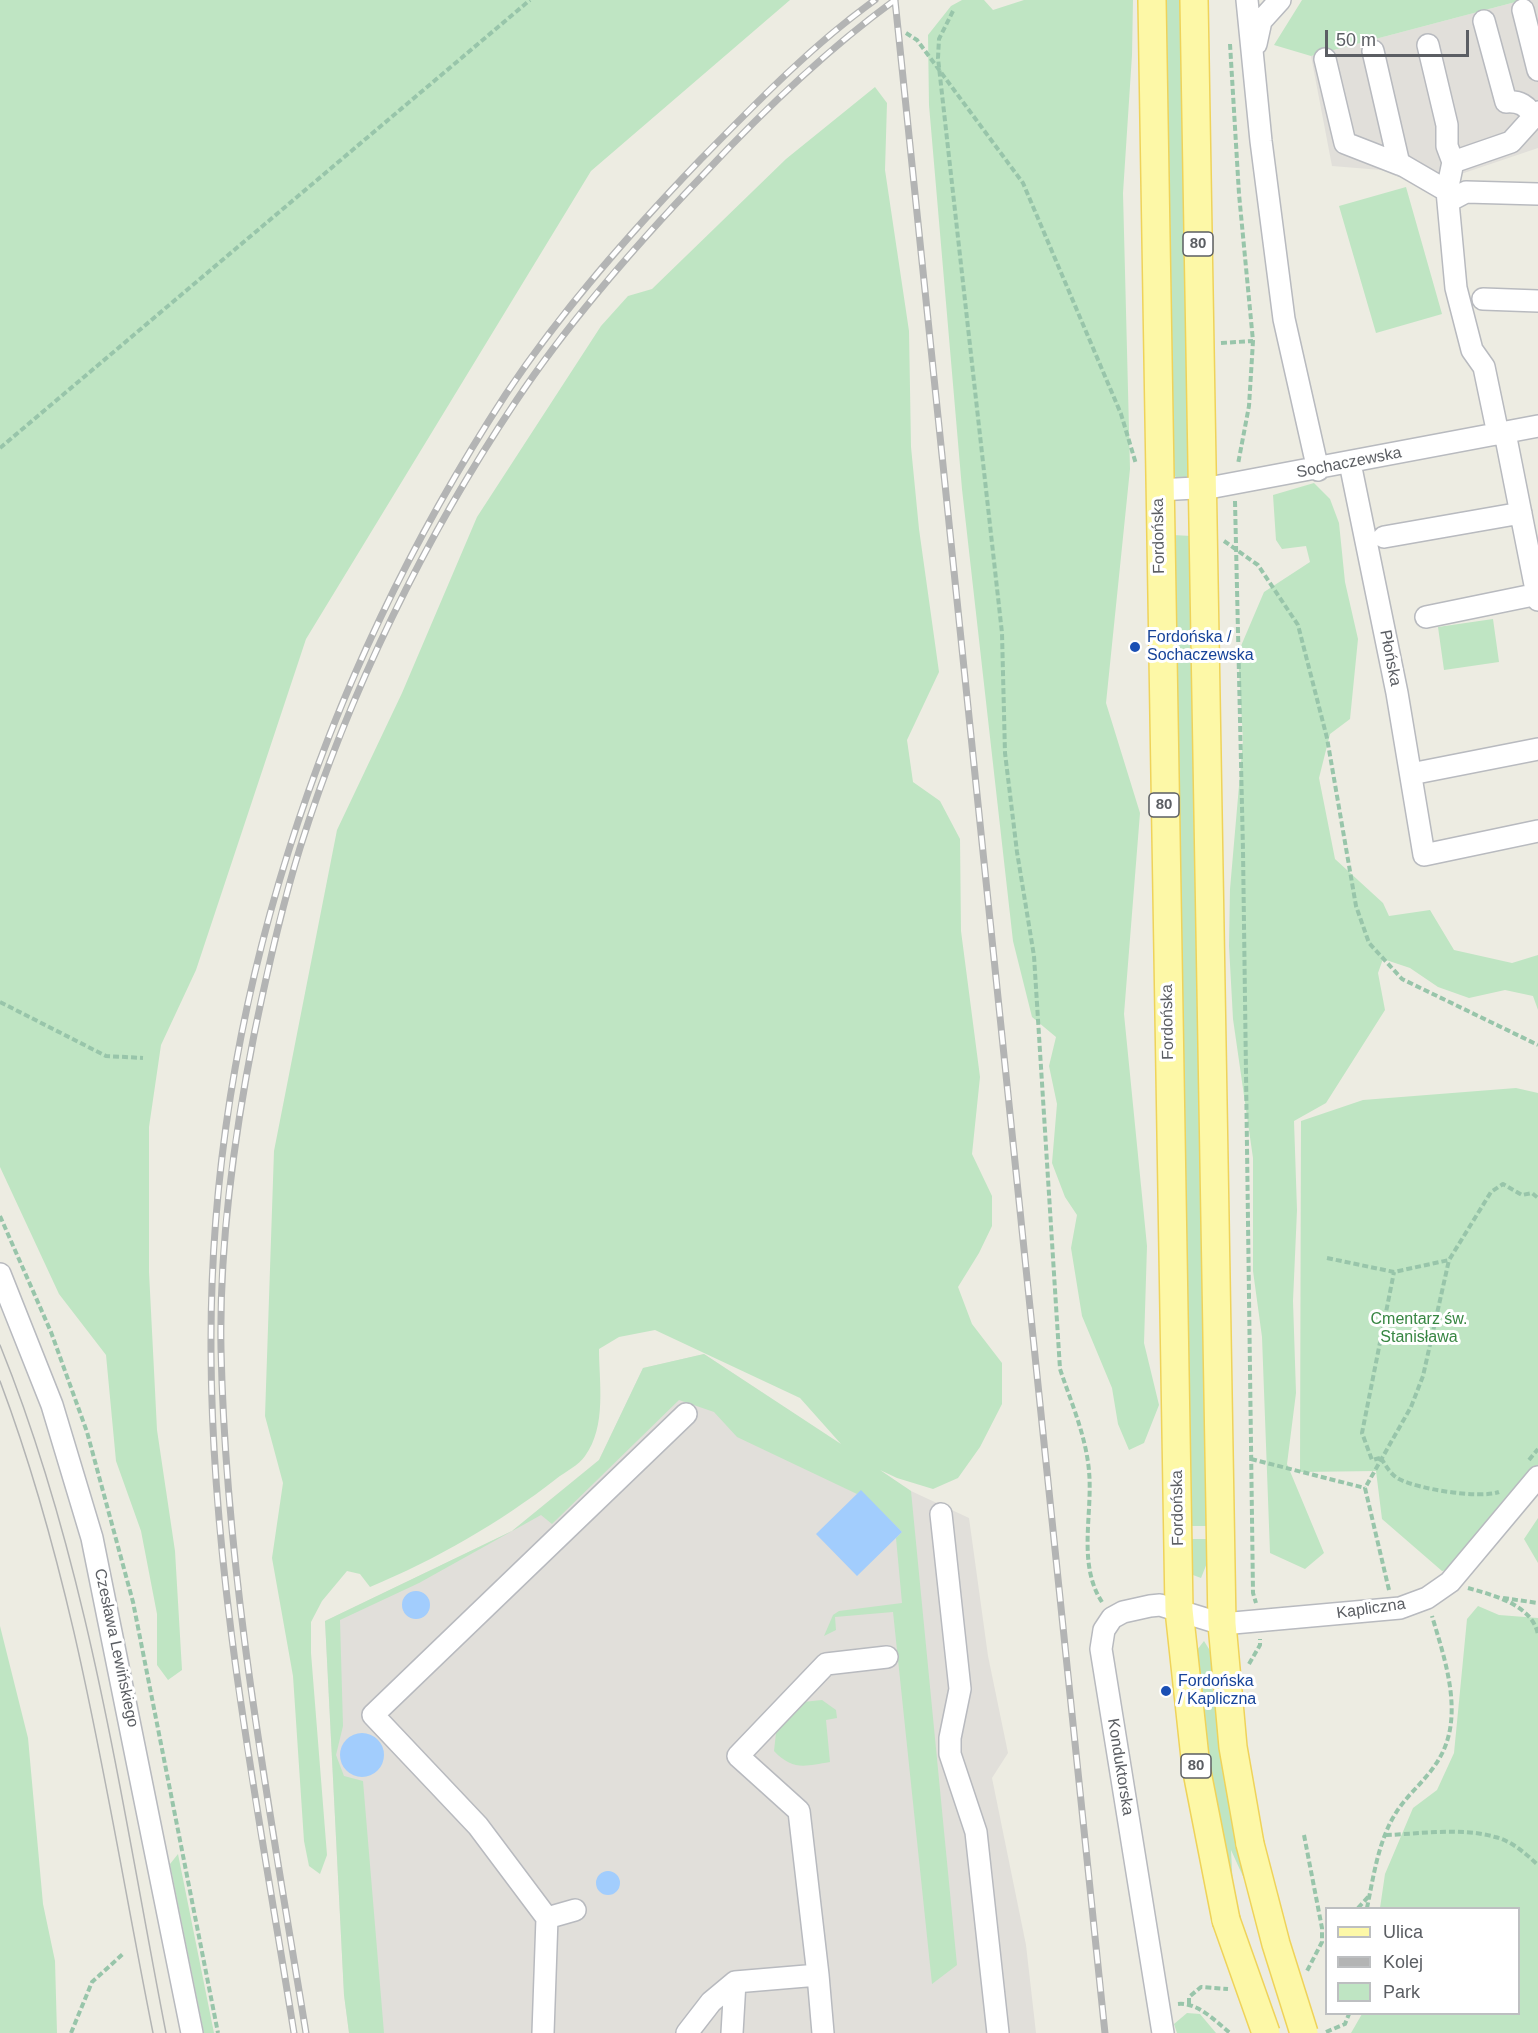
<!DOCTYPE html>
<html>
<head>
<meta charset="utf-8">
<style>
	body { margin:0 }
	#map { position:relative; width:1538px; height:2033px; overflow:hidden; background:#edece2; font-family:Helvetica,sans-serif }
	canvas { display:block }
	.legend { position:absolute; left:1325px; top:1907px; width:195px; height:108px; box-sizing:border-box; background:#fff; border:2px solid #bdbfc1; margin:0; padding:8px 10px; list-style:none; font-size:18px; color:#5b5e63 }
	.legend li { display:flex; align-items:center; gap:12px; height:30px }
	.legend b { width:30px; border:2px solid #bdbfc1 }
	.scale { position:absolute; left:1325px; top:30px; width:144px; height:27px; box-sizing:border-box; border:3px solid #5b5e63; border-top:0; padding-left:8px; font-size:18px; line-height:21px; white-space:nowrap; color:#5b5e63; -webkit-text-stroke:4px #fff; paint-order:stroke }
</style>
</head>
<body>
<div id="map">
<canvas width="1538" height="2033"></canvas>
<ul class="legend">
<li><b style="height:8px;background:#fdf8a7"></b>Ulica</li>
<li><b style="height:8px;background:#b3b4b4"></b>Kolej</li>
<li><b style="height:16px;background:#bfe5c3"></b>Park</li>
</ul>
<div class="scale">50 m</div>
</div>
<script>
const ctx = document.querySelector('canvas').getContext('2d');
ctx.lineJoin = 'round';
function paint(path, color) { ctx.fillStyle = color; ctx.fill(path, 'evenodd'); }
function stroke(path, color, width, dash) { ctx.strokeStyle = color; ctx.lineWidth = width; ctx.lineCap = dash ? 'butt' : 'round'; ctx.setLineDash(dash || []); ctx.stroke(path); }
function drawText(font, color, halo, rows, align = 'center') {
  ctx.font = font + ' Helvetica,sans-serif'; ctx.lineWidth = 6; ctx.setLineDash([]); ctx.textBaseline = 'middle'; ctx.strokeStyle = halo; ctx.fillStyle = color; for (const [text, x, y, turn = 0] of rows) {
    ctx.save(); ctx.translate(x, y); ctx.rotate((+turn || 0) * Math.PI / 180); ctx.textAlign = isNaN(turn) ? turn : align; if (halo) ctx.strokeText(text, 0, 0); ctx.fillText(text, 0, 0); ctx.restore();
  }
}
paint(new Path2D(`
	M 1523,0 L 1538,0 L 1538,148 L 1455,176 L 1332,166 L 1311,56 Z
	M 704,1354 L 911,1491 L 969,1518 L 988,1656 L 1008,1753 L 992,1778 L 1026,1945 L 1036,2033 L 349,2033 L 344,1995 L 325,1621 L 512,1531 L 599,1460 L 643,1368 Z`), '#e1dfda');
paint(new Path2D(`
	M 0,0 L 790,0 L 591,171 L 306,639 L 196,970 L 161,1045 L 149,1127 L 149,1272 L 157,1430 L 175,1551 L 182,1670 L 168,1680 L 157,1665 L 157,1614 L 141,1531 L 116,1461 L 106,1355 L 59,1294 L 0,1167 Z
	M 962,0 L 984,0 L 993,10 L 1024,0 L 1133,0 L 1132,55 L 1123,193 L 1130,469 L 1106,703 L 1140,813 L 1124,1014 L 1147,1246 L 1144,1343 L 1159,1405 L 1144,1443 L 1129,1450 L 1118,1424 L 1112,1388 L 1082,1316 L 1071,1248 L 1077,1215 L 1065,1197 L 1052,1163 L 1057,1104 L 1049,1066 L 1056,1037 L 1032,1017 L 1013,941 L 962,489 L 929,105 L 928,35 L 951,6 Z
	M 1162,0 L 1182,0 L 1189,480 L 1177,480 L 1173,472 Z
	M 1302,0 L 1523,0 L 1311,56 L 1274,45 Z
	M 875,87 L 887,103 L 885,170 L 909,331 L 911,447 L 919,529 L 939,672 L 907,740 L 913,782 L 940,801 L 960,839 L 961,931 L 980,1077 L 972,1154 L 992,1196 L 992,1226 L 979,1253 L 958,1287 L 972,1324 L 1002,1363 L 1002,1404 L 980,1447 L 958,1478 L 933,1489 L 897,1478 L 880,1470 L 911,1491 L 957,1965 L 932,1984 L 893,1612 L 835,1617 L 836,1630 L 824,1636 L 833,1615 L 839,1611 L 902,1603 L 896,1538 L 902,1532 L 861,1491 L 857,1494 L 737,1437 L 714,1412 L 679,1400 L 552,1524 L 541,1515 L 419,1583 L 340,1620 L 343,1726 L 336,1755 L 344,1776 L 363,1781 L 384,2033 L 349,2033 L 344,1995 L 325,1621 L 512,1531 L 599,1460 L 643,1368 L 704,1354 L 841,1444 L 800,1398 L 655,1330 L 619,1337 L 599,1349 C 599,1382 607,1426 585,1456 C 579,1465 565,1472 556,1479 C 501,1522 435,1560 370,1587 L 360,1574 L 347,1571 L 322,1601 L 311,1622 L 311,1653 L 327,1855 L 320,1874 L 309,1866 L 304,1841 L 293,1676 L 272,1558 L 283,1483 L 265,1416 L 274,1151 L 337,830 L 402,693 L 477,517 L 601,326 L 628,296 L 652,289 L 786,159 Z
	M 1406,187 L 1442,314 L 1376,333 L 1339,206 Z
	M 1314,483 L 1330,499 L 1339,523 L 1345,582 L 1358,639 L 1350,719 L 1330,734 L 1319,778 L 1335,859 L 1383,903 L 1389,916 L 1430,910 L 1454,950 L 1512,963 L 1538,955 L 1538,1010 L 1533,996 L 1505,990 L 1469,998 L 1438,987 L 1410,968 L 1383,959 L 1378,973 L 1385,1010 L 1326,1103 L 1294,1121 L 1297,1210 L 1293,1301 L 1296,1393 L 1287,1464 L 1324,1553 L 1305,1569 L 1270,1553 L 1262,1337 L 1253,1271 L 1253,1158 L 1233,1019 L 1229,946 L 1230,889 L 1243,740 L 1238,653 L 1264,592 L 1310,562 L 1306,546 L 1282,549 L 1276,540 L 1273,495 Z
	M 1172,535 L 1192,536 L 1208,1526 L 1187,1526 Z
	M 1493,619 L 1499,662 L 1444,670 L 1438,627 Z
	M 1516,1088 L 1538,1093 L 1538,1465 L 1451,1569 L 1442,1571 L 1382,1519 L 1376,1471 L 1300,1472 L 1301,1121 L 1363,1100 Z
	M 1538,1518 L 1538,1563 L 1524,1539 Z
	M 1190,1539 L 1209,1539 L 1207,1563 L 1201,1578 L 1193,1575 Z
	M 1478,1606 L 1499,1615 L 1538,1618 L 1538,2033 L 1351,2033 L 1362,2014 L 1518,2014 L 1518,1908 L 1380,1908 L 1385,1874 L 1413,1808 L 1437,1790 L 1454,1753 L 1467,1619 Z
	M 0,1626 L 28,1738 L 43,1904 L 55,1961 L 57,2033 L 0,2033 Z
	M 1204,1641 L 1214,1657 L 1246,1883 L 1231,1850 L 1233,1891 L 1207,1775 L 1197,1650 Z
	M 822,1700 L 836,1710 L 837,1718 L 826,1720 L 830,1762 C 805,1766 793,1771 774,1751 L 776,1733 L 803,1702 Z
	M 178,1854 L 214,2033 L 204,2033 L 170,1864 Z
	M 1187,2013 L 1200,2014 L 1216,2033 L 1177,2033 L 1174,2024 Z`), '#bfe5c3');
paint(new Path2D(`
	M 861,1490 L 902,1532 L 857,1576 L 816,1534 Z
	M402 1605a14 14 0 1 1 28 0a14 14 0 1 1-28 0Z
	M340 1755a22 22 0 1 1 44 0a22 22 0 1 1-44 0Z
	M596 1883a12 12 0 1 1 24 0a12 12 0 1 1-24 0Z`), '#a2cdfd');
const minor = new Path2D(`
	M 1247,0 L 1261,141 L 1284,319 L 1318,470
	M 1523,10 L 1538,70
	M 1484,21 L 1506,102 C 1520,101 1527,105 1534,118
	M 1256,44 L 1261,21 L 1280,0
	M 1428,45 L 1447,125 L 1447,146 L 1453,162 L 1447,191
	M 1373,51 L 1399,164
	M 1325,59 L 1345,143 L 1404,166 L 1447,191 L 1456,288 L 1472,350 L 1484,367 L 1498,434
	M 1453,162 L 1511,142 L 1538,112
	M 1449,201 L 1466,192 L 1538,194
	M 1483,299 L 1538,301
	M 1505,433 L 1538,600
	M 1350,463 L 1397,693 L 1424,855 L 1538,831
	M 1158,490 L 1214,487 L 1538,426
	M 1384,537 L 1521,513
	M 1426,617 L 1538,594
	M 1411,774 L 1538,749
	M 0,1274 L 52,1405 L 92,1538 L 192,2033
	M 941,1514 L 960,1689 L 950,1738 L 950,1754 L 976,1832 L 998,2033
	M 547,1918 L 575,1910
	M 818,1975 L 799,1811 L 738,1756 L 826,1664 L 887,1657
	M 543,2033 L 547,1918 L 478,1826 L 373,1715 L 686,1414
	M 687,2033 L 711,2002 L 735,1982 L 818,1975 L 823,2033
	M 732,2033 L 735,1982
	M 1163,2033 L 1101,1649 L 1104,1630 L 1112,1618 L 1123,1612 L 1150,1606 L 1160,1605 L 1222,1624 L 1400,1608 L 1427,1598 L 1450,1582 L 1538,1477`);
const major = new Path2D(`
	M 1152,0 L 1179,1610 L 1196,1767 L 1226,1920
	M 1194,0 L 1222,1624 L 1233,1747 L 1250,1844`);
stroke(minor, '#b8babf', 24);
stroke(major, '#efd35a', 30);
stroke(new Path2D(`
	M 953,11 L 939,39 L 938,58 L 1002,633 L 1005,753 L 1017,852 L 1034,956 L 1060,1369 C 1071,1402 1086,1436 1089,1471 C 1093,1514 1077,1564 1102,1602
	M 906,33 L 917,40 L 1023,183 L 1121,414 L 1136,464
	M 1230,44 L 1239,194 L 1253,341 L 1249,406 L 1238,464
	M 1221,343 L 1253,341
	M 0,448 L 530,0
	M 1235,501 L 1243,850 L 1253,1593 L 1256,1603
	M 1224,541 L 1258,565 L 1298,625 L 1327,738 L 1356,906 L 1369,943 L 1402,979 L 1538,1045
	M 0,1002 L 106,1056 L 143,1058
	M 0,1216 L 51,1332 L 87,1432 L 133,1602 L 218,2033
	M 1327,1258 L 1394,1272 L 1449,1260 L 1491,1192 L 1503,1184 L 1522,1195 L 1532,1193 L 1538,1198
	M 1380,1458 L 1372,1460 L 1362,1433 L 1394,1272
	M 1381,1458 C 1386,1466 1391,1475 1399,1479 C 1418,1489 1479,1499 1499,1492
	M 1251,1459 L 1365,1488
	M 1529,1460 L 1538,1449
	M 1468,1588 C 1493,1595 1533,1605 1538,1635
	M 1389,1590 L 1365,1488 L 1411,1407 L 1423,1376 L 1449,1260
	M 1503,1598 L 1538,1603
	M 1249,1664 L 1260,1645 L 1260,1639
	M 1304,1835 L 1322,1928 L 1322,1942 L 1307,1971
	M 1386,1835 C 1420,1834 1462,1827 1495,1837 C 1512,1841 1526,1854 1538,1865
	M 1358,1908 L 1369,1896
	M 1367,1908 C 1373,1879 1378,1843 1394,1816 C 1406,1795 1427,1780 1439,1759 C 1465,1716 1445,1660 1432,1616
	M 1178,2004 C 1198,2002 1215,2021 1230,2033
	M 1189,2004 L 1189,1997 L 1201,1987 L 1228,1989
	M 1326,2032 L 1345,2024 L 1349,2014
	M 71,2033 L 92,1982 L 124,1953`), '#98c5aa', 4, [6, 3]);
stroke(minor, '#fff', 21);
stroke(major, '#fdf8a7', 27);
stroke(new Path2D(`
	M 0,1345 C 89,1565 121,1802 166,2033
	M 0,1381 C 79,1591 109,1814 153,2033`), '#b3b4b4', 1.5);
const rail = new Path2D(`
	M 895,0 L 1105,2033
	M 294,2033 C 258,1807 212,1580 211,1351 C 209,1011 321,678 506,394 C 562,310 630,233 700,160 C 755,104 811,46 875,0
	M 306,2033 C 269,1806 226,1579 221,1349 C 219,1244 234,1137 254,1035 C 267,972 281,909 300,848 C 349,692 425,537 516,401 C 570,320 636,245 703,175 C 762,112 825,51 895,0`);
stroke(rail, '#b3b4b4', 7);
stroke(rail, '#fff', 4.5, [14]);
const majorBridge = new Path2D(`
	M 1250,1844 L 1276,1944 L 1304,2033
	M 1226,1920 L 1266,2033`);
stroke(majorBridge, '#efd35a', 30, []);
stroke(majorBridge, '#fdf8a7', 27);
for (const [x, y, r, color] of [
	[1135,647,6,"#1a4fb4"],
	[1166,1691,6,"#1a4fb4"]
]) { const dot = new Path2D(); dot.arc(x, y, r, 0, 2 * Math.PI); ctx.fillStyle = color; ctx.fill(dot); stroke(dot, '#fff', 2); }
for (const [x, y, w] of [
	[1198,244,30],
	[1164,805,30],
	[1196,1766,30]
]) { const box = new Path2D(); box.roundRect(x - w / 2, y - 12, w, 24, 4.5); ctx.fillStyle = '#fff'; ctx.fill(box); stroke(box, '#5b5e63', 1.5); }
drawText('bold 15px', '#5b5e63', null, [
	["80",1198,244],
	["80",1164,805],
	["80",1196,1766]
]);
drawText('16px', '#5b5e63', '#fff', [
	["Sochaczewska",1349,463,-11],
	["Fordońska",1159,536,-91],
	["Płońska",1390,658,79],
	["Fordońska",1168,1022,-91],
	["Fordońska",1178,1508,-91],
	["Kapliczna",1371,1609,-8],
	["Czesława Lewińskiego",116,1648,78],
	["Konduktorska",1120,1767,81]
]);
drawText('16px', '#164399', '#fff', [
	["Fordońska /",1147,638],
	["Sochaczewska",1147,656],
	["Fordońska",1178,1682],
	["/ Kapliczna",1178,1700]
], 'left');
drawText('16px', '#378642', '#fff', [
	["Cmentarz św.",1419,1320],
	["Stanisława",1419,1338]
]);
</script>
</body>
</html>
